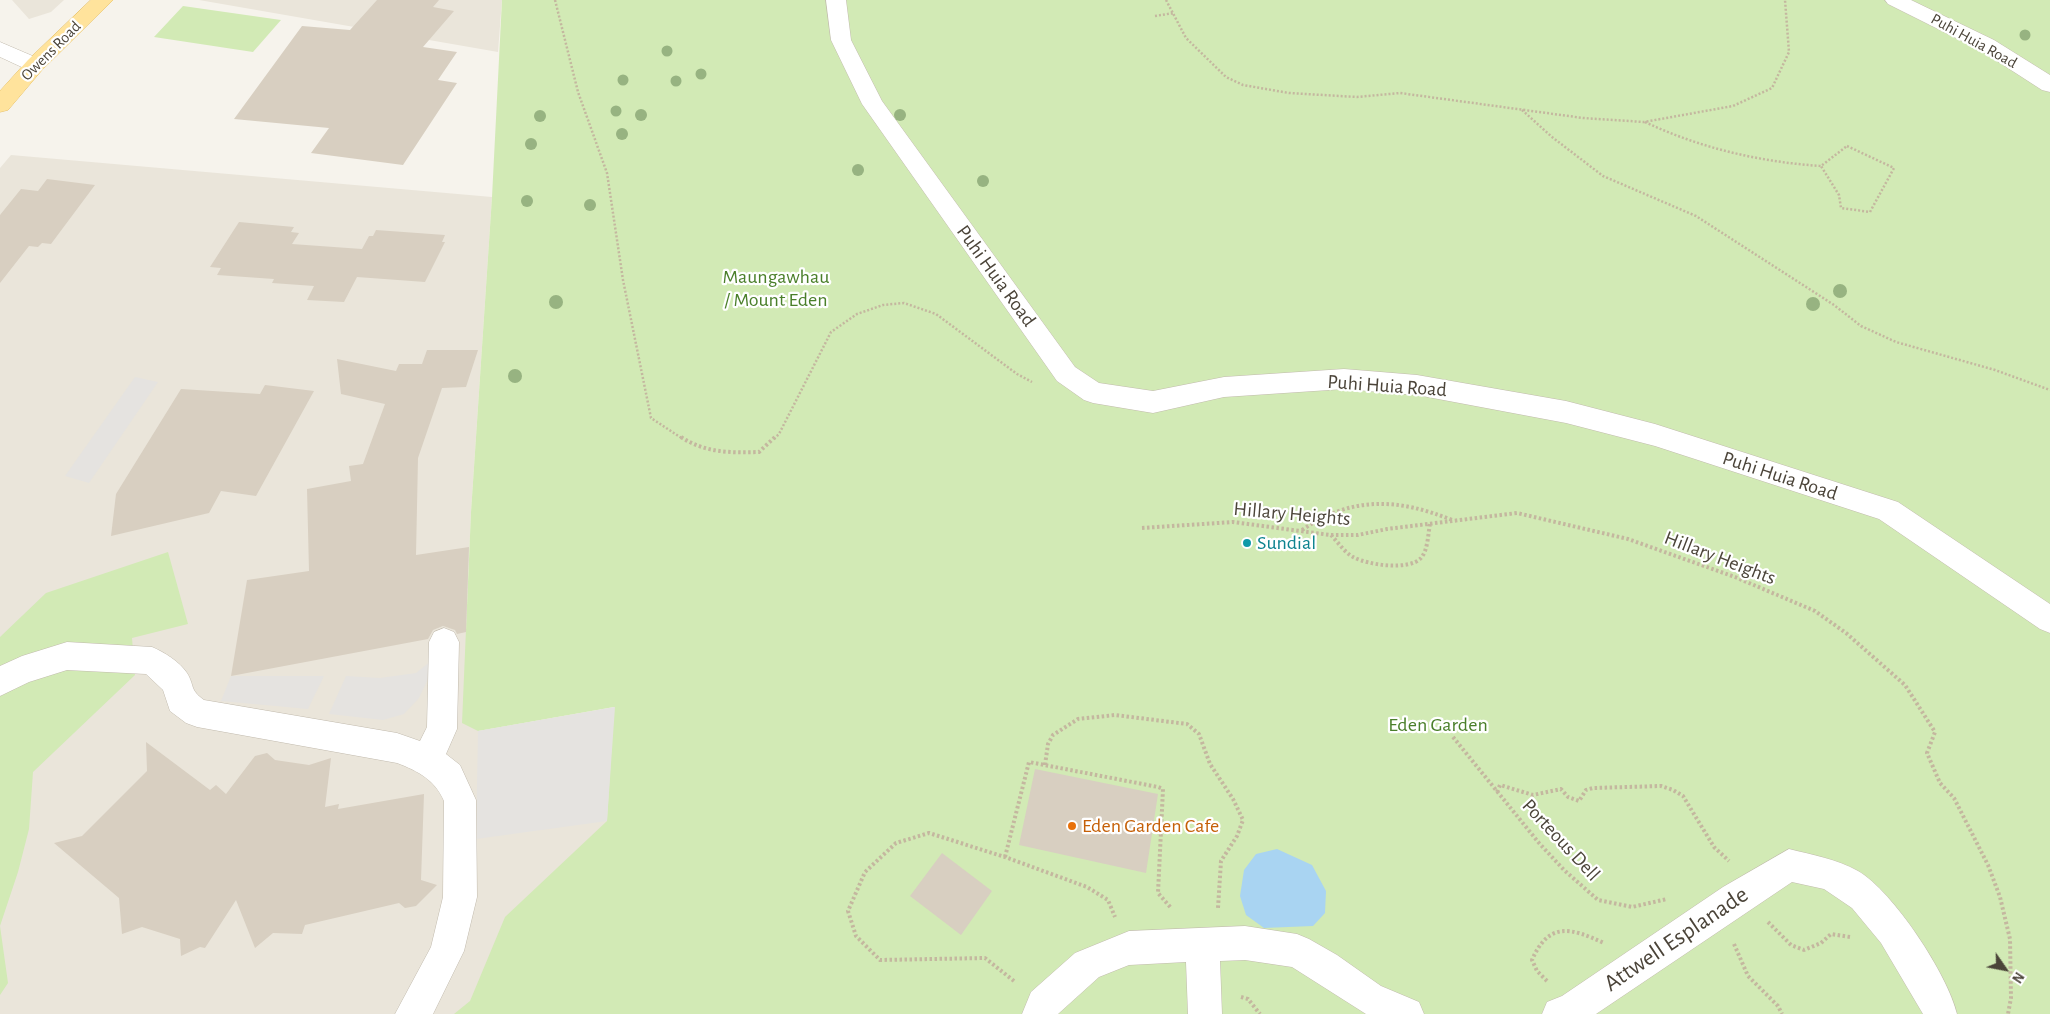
<!DOCTYPE html>
<html>
<head>
<meta charset="utf-8">
<style>
	body { margin:0 }
	#map { position:relative; width:2050px; height:1014px; overflow:hidden; background:#f6f3ec; font-family:"Alegreya Sans",sans-serif }
	canvas { display:block }
	.north { position:absolute; left:1980px; top:944px; width:50px; height:50px; -webkit-text-stroke:4px #fff; paint-order:stroke; rotate:123deg; font-size:14px; font-weight:700; line-height:20px; text-align:center; color:#4b4439 }
	.north::after { content:''; display:block; margin:auto; width:18px; height:22px; background:#4b4439; clip-path:polygon(50% 0,100% 100%,50% 72%,0 100%) }
</style>
</head>
<body>
<div id="map">
<canvas width="2050" height="1014"></canvas>
<div class="north">N</div>
</div>
<script>
const ctx = document.querySelector('canvas').getContext('2d');
ctx.lineJoin = 'round';
function paint(path, color) { ctx.fillStyle = color; ctx.fill(path, 'evenodd'); }
function stroke(path, color, width, dash) { ctx.strokeStyle = color; ctx.lineWidth = width; ctx.lineCap = dash ? 'butt' : 'round'; ctx.setLineDash(dash || []); ctx.stroke(path); }
function drawText(font, color, halo, rows, align = 'center') {
  ctx.font = font + ' "Alegreya Sans",sans-serif'; ctx.lineWidth = 4.5; ctx.setLineDash([]); ctx.textBaseline = 'middle'; ctx.strokeStyle = halo; ctx.fillStyle = color; for (const [text, x, y, turn = 0] of rows) {
    ctx.save(); ctx.translate(x, y); ctx.rotate((+turn || 0) * Math.PI / 180); ctx.textAlign = isNaN(turn) ? turn : align; if (halo) ctx.strokeText(text, 0, 0); ctx.fillText(text, 0, 0); ctx.restore();
  }
}
paint(new Path2D(`
	M 12,0 L 64,0 L 51,12 L 29,19 Z
	M 199,0 L 502,0 L 498,52 Z
	M 11,155 L 492,197 L 471,512 L 466,632 L 478,731 L 615,707 L 686,1014 L 0,1014 L 0,168 Z`), '#eae5da');
paint(new Path2D(`
	M 502,0 L 2050,0 L 2050,1014 L 454,1014 L 470,1001 L 505,917 L 607,821 L 614,707 L 478,731 L 462,723 L 471,512 L 492,197 Z
	M 183,6 L 281,20 L 253,52 L 154,37 Z
	M 168,552 L 188,624 L 132,638 L 135,675 L 33,772 L 29,829 L 18,872 L 0,926 L 8,983 L 0,995 L 0,637 L 46,593 Z`), '#d2eab5');
paint(new Path2D(`
	M 135,377 L 158,382 L 89,483 L 65,476 Z
	M 431,661 L 428,679 L 419,698 L 404,714 L 383,720 L 329,714 L 346,676 L 380,678 L 416,673 Z
	M 231,676 L 324,676 L 308,709 L 221,701 Z
	M 615,707 L 607,821 L 476,839 L 478,731 Z`), '#e5e3e0');
paint(new Path2D(`
	M 1277,849 L 1312,865 L 1326,891 L 1325,913 L 1313,926 L 1264,928 L 1246,915 L 1240,896 L 1244,870 L 1256,854 Z`), '#a9d4f2');
paint(new Path2D(`
	M 377,0 L 439,0 L 433,7 L 454,11 L 423,47 L 457,52 L 438,80 L 457,83 L 403,165 L 311,153 L 329,128 L 234,119 L 302,26 L 350,30 Z
	M 47,179 L 95,185 L 51,244 L 42,243 L 38,247 L 29,246 L 0,283 L 0,215 L 21,189 L 38,191 Z
	M 239,222 L 294,227 L 291,232 L 299,233 L 292,244 L 362,249 L 369,236 L 373,236 L 376,230 L 445,235 L 442,242 L 445,242 L 425,282 L 357,277 L 344,302 L 307,300 L 314,286 L 272,283 L 274,279 L 217,275 L 221,268 L 210,267 Z
	M 427,350 L 478,350 L 466,387 L 442,388 L 418,458 L 416,555 L 469,547 L 466,632 L 457,634 L 455,630 L 443,626 L 433,630 L 428,639 L 231,676 L 247,580 L 309,571 L 307,489 L 351,481 L 349,466 L 363,464 L 385,404 L 341,394 L 337,359 L 396,371 L 399,364 L 422,364 Z
	M 265,385 L 314,391 L 256,496 L 221,491 L 209,513 L 111,536 L 116,494 L 181,389 L 260,394 Z
	M 146,742 L 210,790 L 216,785 L 226,794 L 255,756 L 267,753 L 275,760 L 309,765 L 331,758 L 325,807 L 339,804 L 338,809 L 424,794 L 421,880 L 437,885 L 416,906 L 405,908 L 399,903 L 305,925 L 302,934 L 273,933 L 255,948 L 236,900 L 205,948 L 200,947 L 181,956 L 180,939 L 142,927 L 122,934 L 119,898 L 54,843 L 82,836 L 147,771 Z
	M 1035,769 L 1158,794 L 1146,873 L 1019,845 Z
	M 942,853 L 992,891 L 961,935 L 910,896 Z`), '#d8cfc1');
const minor = new Path2D(`
	M 826,0 L 846,0 L 851,40 L 882,101 L 1075,367 L 1099,383 L 1153,391 L 1224,377 L 1344,369 L 1417,375 L 1566,401 L 1655,424 L 1898,502 L 2050,604 L 2050,633 L 2040,629 L 1879,519 L 1655,446 L 1566,423 L 1417,395 L 1344,389 L 1224,397 L 1153,413 L 1093,403 L 1084,400 L 1057,381 L 862,104 L 831,40 Z
	M 1885,0 L 1911,0 L 1994,40 L 2050,75 L 2050,92 L 2042,90 L 1980,50 L 1888,4 Z
	M 0,42 L 42,60 L 46,65 L 42,70 L 35,72 L 28,70 L 0,57 Z
	M 444,628 L 454,632 L 459,642 L 457,729 L 446,754 L 460,765 L 476,800 L 477,897 L 464,951 L 433,1014 L 395,1014 L 431,947 L 443,897 L 444,801 C 435,780 418,771 397,763 L 197,727 L 186,723 L 170,711 L 163,690 L 146,674 L 67,670 L 29,682 L 0,696 L 0,666 L 22,656 L 67,642 L 152,647 C 164,652 180,662 187,673 C 195,686 189,689 204,700 L 397,733 L 420,741 L 427,727 L 429,642 L 434,632 Z
	M 1789,849 C 1813,855 1836,859 1858,871 C 1893,891 1948,975 1957,1014 L 1923,1014 L 1881,943 L 1852,908 L 1824,889 L 1792,882 L 1596,1014 L 1542,1014 L 1547,1002 L 1562,996 L 1723,887 Z
	M 1245,926 L 1297,934 L 1309,939 L 1337,955 L 1381,986 L 1419,1002 L 1424,1014 L 1366,1014 L 1292,967 L 1245,960 L 1220,961 L 1222,1014 L 1188,1014 L 1186,962 L 1129,965 L 1099,977 L 1058,1014 L 1022,1014 L 1031,992 L 1075,953 L 1129,931 Z`);
const major = new Path2D(`
	M 91,0 L 113,0 L 42,70 L 8,110 L 0,112 L 0,91 L 28,60 Z`);
stroke(minor, '#c2bbae', 1);
stroke(major, '#e6c16a', 1);
stroke(new Path2D(`
	M 555,0 L 578,92 L 607,173 L 623,280 L 651,418 L 683,439
	M 1166,0 L 1186,38 L 1226,77 L 1243,85 L 1289,93 L 1357,97 L 1400,93 L 1583,118 L 1644,122 L 1733,106 L 1772,88 L 1789,52 L 1785,0
	M 1155,16 L 1174,13
	M 1522,110 L 1552,137 L 1603,176 L 1696,216 L 1834,305 L 1861,326 L 1896,342 L 1995,370 L 2050,390
	M 1645,122 C 1700,148 1760,162 1821,166
	M 1847,146 L 1894,168 L 1870,212 L 1841,208 L 1839,195 L 1821,166 Z
	M 774,439 L 779,434 L 831,332 L 857,314 L 883,305 L 904,303 L 936,314 L 1017,374 L 1032,382`), '#c4b79f', 2.5, [2, 2]);
stroke(new Path2D(`
	M 681,437 C 705,453 732,453 759,452 L 775,437
	M 1142,528 L 1233,522 L 1330,535 L 1358,535 L 1387,529 L 1517,513 L 1628,539 L 1735,577 L 1815,611 L 1846,633 L 1905,685 L 1935,732 L 1927,753 L 1940,783 L 1954,798 L 1988,865 L 2000,897 L 2010,939 L 2011,998 L 2008,1014
	M 1302,530 C 1352,496 1397,498 1452,520
	M 1331,535 C 1338,542 1344,552 1353,557 C 1368,565 1409,571 1421,558 C 1428,550 1428,534 1430,524
	M 1453,737 L 1539,843 L 1564,870 L 1598,900 L 1632,907 L 1667,899
	M 1045,765 L 1048,744 L 1053,735 L 1078,719 L 1115,715 L 1187,724 L 1199,734 L 1210,764 L 1233,799 L 1243,820 L 1237,836 L 1221,861 L 1218,908
	M 1497,792 L 1500,785 L 1533,795 L 1561,789 L 1568,797 L 1579,801 L 1586,790 L 1593,788 L 1661,786 L 1673,790 L 1683,796 L 1714,847 L 1729,861
	M 1005,857 L 1029,762 L 1158,787 L 1163,789 L 1158,893 L 1171,908
	M 1768,922 L 1791,945 L 1804,950 L 1821,943 L 1831,934 L 1850,937
	M 1734,944 L 1748,976 L 1778,1006 L 1782,1014
	M 1014,981 L 985,958 L 880,960 L 856,936 L 848,911 L 865,872 L 896,843 L 929,833 L 1005,857 L 1087,887 L 1108,900 L 1115,917
	M 1547,981 L 1537,971 L 1532,960 C 1549,921 1571,928 1604,943
	M 1241,997 L 1248,999 L 1260,1014`), '#c4b79f', 4, [2.5, 2.5]);
paint(minor, '#fff');
paint(major, '#ffe39c');
ctx.fillStyle = '#97b381';
for (const [x, y, r] of [
	[2025,35,5.5],
	[667,51,5.5],
	[701,74,5.5],
	[623,80,5.5],
	[676,81,5.5],
	[616,111,5.5],
	[641,115,6],
	[900,115,6],
	[540,116,6],
	[622,134,6],
	[531,144,6],
	[858,170,6],
	[983,181,6],
	[527,201,6],
	[590,205,6],
	[1840,291,7],
	[556,302,7],
	[1813,304,7],
	[515,376,7]
]) { ctx.beginPath(); ctx.arc(x, y, r, 0, 2 * Math.PI); ctx.fill(); }
for (const [x, y, r, color] of [
	[1247,543,5,"#0f9aa8"],
	[1072,826,5,"#e8710a"]
]) { const dot = new Path2D(); dot.arc(x, y, r, 0, 2 * Math.PI); ctx.fillStyle = color; ctx.fill(dot); stroke(dot, '#fff', 2); }
drawText('16px', '#4b4439', '#fff', [
	["Puhi Huia Road",1974,41,29],
	["Owens Road",51,51,-45]
]);
drawText('20px', '#4b4439', '#fff', [
	["Puhi Huia Road",996,276,54],
	["Puhi Huia Road",1387,386,4],
	["Puhi Huia Road",1780,476,18],
	["Hillary Heights",1292,514,5],
	["Hillary Heights",1720,558,21],
	["Porteous Dell",1561,840,47]
]);
drawText('20px', '#4a7f2a', '#fff', [
	["Maungawhau",776,277],
	["/ Mount Eden",776,300],
	["Eden Garden",1438,725]
]);
drawText('20px', '#0d838f', '#fff', [
	["Sundial",1257,543]
], 'left');
drawText('20px', '#c56008', '#fff', [
	["Eden Garden Cafe",1082,826]
], 'left');
drawText('24px', '#4b4439', '#fff', [
	["Attwell Esplanade",1676,939,-34]
]);
</script>
</body>
</html>
